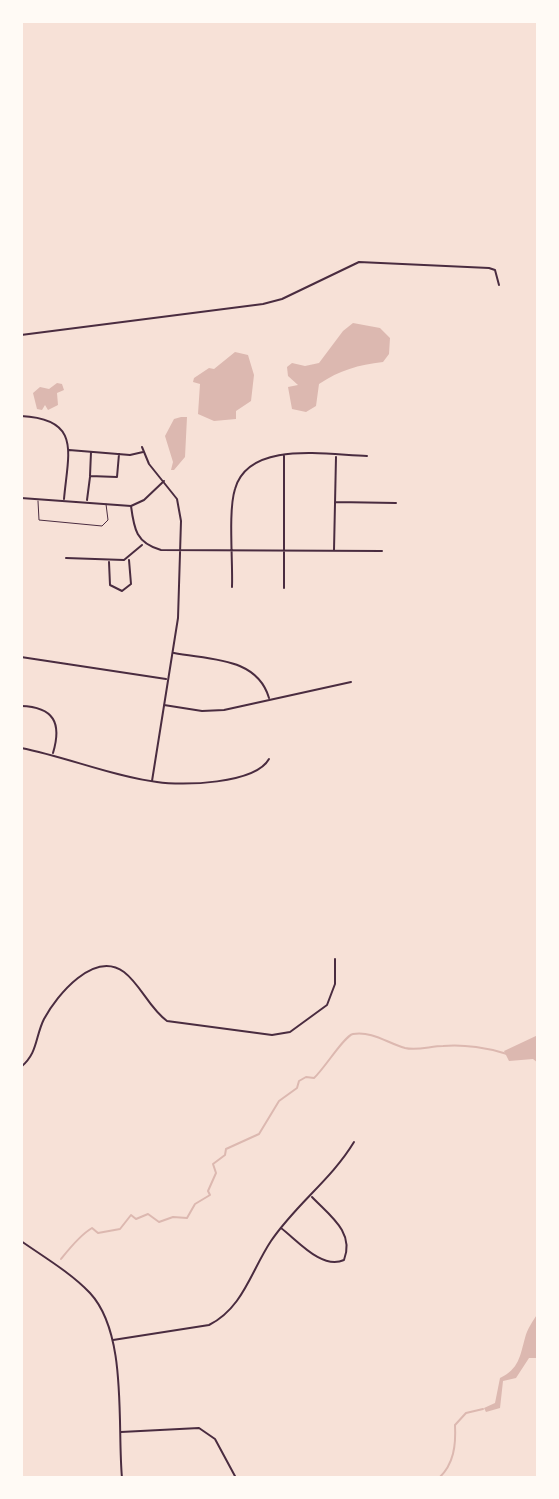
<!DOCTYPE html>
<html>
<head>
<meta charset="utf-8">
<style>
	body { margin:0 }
	#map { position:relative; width:559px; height:1499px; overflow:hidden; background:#f7e1d7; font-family:"Noto Sans",sans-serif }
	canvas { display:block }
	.frame { position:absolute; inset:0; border:23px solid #fffaf5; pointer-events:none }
</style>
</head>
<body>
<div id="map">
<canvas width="559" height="1499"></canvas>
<div class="frame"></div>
</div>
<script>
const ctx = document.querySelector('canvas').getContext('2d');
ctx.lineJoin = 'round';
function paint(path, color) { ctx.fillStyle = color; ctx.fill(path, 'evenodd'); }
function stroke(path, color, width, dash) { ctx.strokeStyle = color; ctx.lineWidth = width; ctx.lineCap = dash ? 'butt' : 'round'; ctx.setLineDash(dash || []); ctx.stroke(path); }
paint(new Path2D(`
	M 353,323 L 380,328 L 390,338 L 389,354 L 383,362 C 358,365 340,370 319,384 L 316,406 L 306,412 L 292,409 L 288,387 L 298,385 L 288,376 L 287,367 L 292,363 L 305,366 L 319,363 L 343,331 Z
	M 235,352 L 248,355 L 254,375 L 251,401 L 236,411 L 236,419 L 214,421 L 198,414 L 200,384 L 193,382 L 194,378 L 209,368 L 214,369 Z
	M 57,383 L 62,384 L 64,390 L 57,393 L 58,405 L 48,410 L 45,405 L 42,410 L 37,409 L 33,393 L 40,387 L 49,389 Z
	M 181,417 L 187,417 L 185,457 L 174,470 L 171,470 L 173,462 L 165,436 L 174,419 Z
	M 538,1035 L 538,1063 L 533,1059 L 509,1061 L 504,1051 Z
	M 538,1313 L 536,1358 L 529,1358 L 516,1378 L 503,1381 L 500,1408 L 486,1412 L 484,1408 L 495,1403 L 500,1378 C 519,1369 520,1356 525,1338 C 527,1329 533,1321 538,1313 Z`), '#dcb8b0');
stroke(new Path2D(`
	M 61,1259 C 69,1249 80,1235 92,1228 L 98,1233 L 120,1229 L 131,1215 L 136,1219 L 148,1214 L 159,1222 L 173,1217 L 187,1218 L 195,1204 L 210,1195 L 208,1191 L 216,1173 L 213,1164 L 225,1155 L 226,1149 L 259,1134 L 279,1101 L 297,1088 L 299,1081 L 306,1077 L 314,1078 C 325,1068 344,1036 353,1034 C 373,1031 387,1043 405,1048 C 417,1051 431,1046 443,1046 C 464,1044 489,1048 507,1054
	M 439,1478 C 454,1464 456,1445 455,1425 L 466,1413 L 483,1409`), '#dcb8b0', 2);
stroke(new Path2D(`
	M 38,501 L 39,520 L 102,526 L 108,520 L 106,504`), '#4a2c40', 1);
stroke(new Path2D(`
	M 21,335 L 263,304 L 282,299 L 359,262 L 489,268 L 495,270 L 499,285
	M 21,416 C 82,419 68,453 64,499
	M 142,447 L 149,464 L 177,499 L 181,521 L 178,618 L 152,781
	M 69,450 L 130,455 L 143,452
	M 91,452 L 90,476 L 117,477 L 119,454
	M 21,498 L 131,506 L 144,500 L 164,481
	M 87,500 L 90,477
	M 336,502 L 396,503
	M 131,506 C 134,529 136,543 161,550 L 382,551
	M 334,550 L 336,457
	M 66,558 L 124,560 L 142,545
	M 109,562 L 110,585 L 122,591 L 131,584 L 129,560
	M 232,587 C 233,561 228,511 235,489 C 249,440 327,455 367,456
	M 284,588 L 284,456
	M 174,653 C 210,660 257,657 269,698
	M 21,657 L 166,679
	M 164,705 L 202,711 L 224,710 L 351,682
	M 21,706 C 54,707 62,723 53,753
	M 21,748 C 67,757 111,776 157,782 C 182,786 255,784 269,759
	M 21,1067 C 38,1053 35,1037 44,1019 C 57,995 94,950 124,972 C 141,985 149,1008 167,1021 L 272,1035 L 290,1032 L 327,1005 L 335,984 L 335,959
	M 281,1228 C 298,1241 322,1270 344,1260 C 355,1232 329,1215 312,1197
	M 21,1241 C 44,1257 71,1273 90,1293 C 128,1334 117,1425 122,1478
	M 113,1340 L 209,1325 C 243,1308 251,1271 271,1241 C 296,1204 331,1180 354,1142
	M 121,1432 L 199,1428 L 215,1439 L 236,1478`), '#4a2c40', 2);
</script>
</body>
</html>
